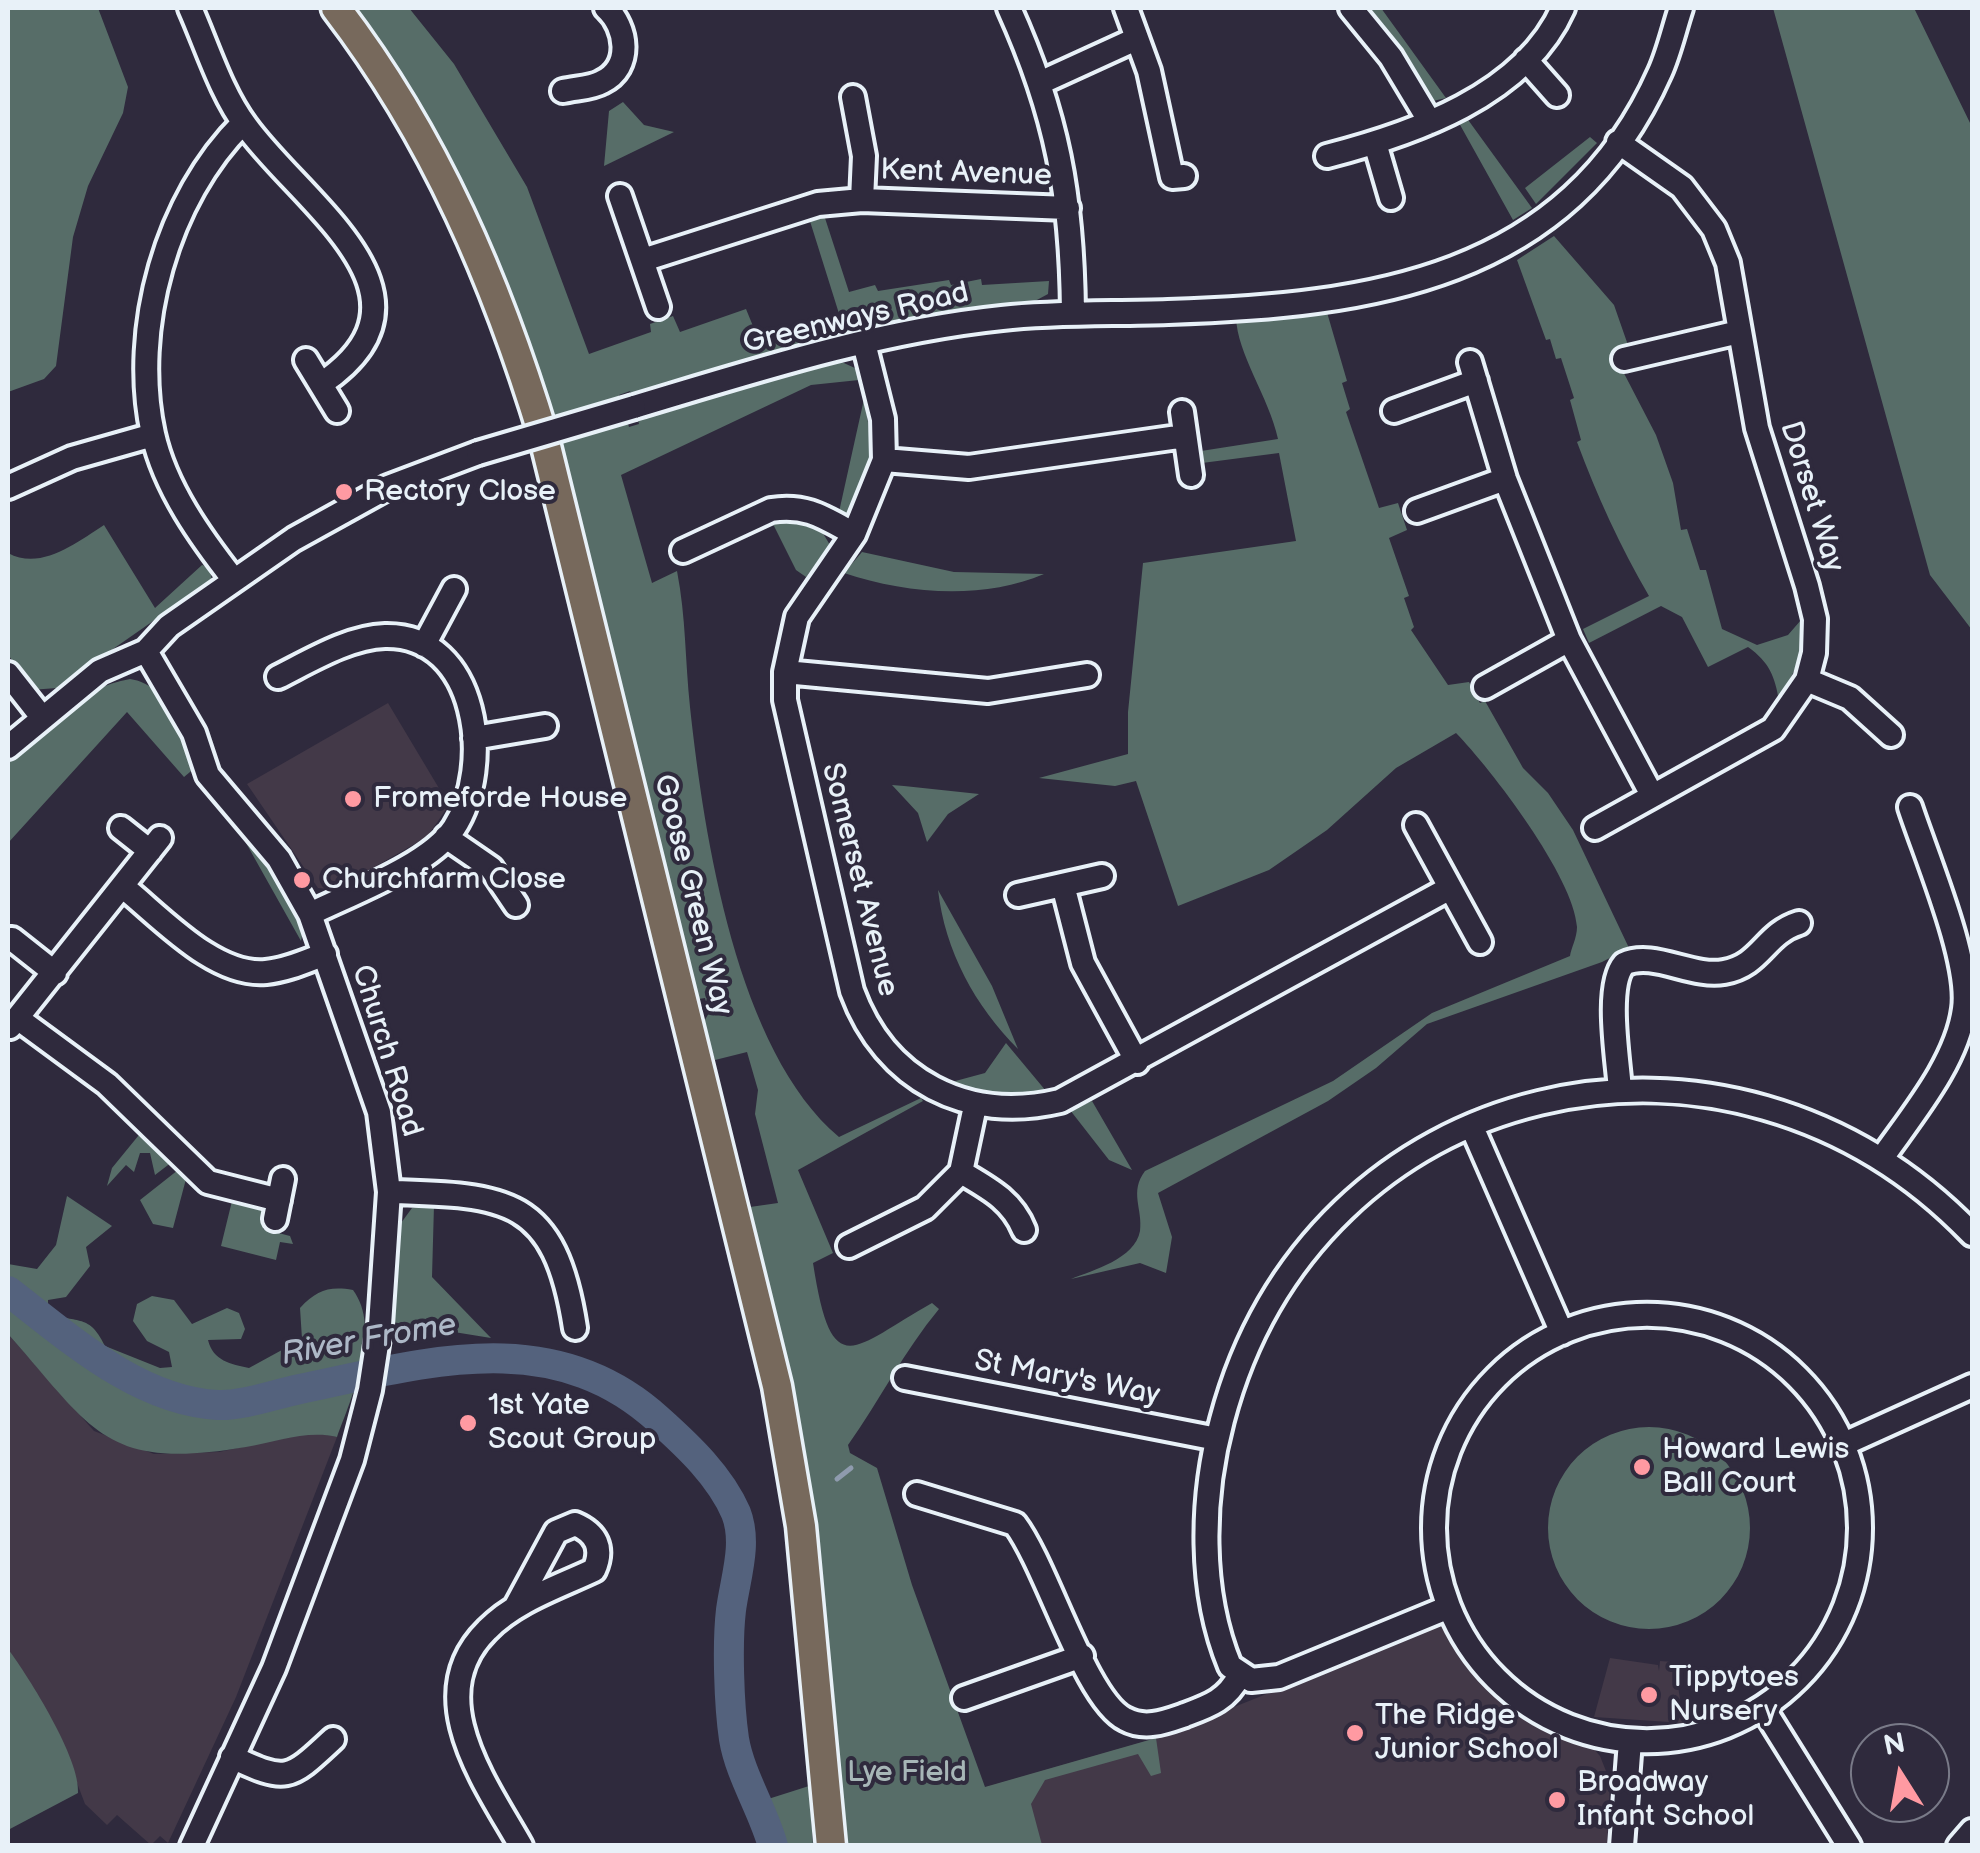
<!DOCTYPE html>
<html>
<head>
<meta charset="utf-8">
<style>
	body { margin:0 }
	#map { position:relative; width:1980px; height:1853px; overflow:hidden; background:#2f2a3d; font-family:"Balsamiq Sans",sans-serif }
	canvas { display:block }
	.frame { position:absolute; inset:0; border:10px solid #e8f1f8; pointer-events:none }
	.north { position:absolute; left:1850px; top:1723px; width:100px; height:100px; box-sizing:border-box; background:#2f2a3d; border:2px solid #797a88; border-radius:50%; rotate:349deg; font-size:28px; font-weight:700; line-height:40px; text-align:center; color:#e8f1f8 }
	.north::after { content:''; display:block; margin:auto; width:35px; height:45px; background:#ff9aa2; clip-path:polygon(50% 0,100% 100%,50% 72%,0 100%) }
</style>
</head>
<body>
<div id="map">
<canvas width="1980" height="1853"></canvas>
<div class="frame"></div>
<div class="north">N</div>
</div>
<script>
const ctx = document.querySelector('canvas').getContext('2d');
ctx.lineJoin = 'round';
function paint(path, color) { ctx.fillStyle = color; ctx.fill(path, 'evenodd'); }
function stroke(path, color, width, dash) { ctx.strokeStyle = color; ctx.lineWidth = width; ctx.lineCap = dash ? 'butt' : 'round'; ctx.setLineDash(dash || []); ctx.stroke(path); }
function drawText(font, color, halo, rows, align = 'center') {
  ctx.font = font + ' "Balsamiq Sans",sans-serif'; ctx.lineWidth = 8; ctx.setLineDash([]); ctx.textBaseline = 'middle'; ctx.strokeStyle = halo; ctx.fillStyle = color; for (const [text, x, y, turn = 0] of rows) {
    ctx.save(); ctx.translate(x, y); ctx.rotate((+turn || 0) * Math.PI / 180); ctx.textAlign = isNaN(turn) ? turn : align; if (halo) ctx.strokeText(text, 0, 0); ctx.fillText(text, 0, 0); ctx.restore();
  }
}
paint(new Path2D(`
	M 388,703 L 449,805 L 427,837 L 355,878 L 328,889 L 318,888 L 247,784 Z
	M 8,1334 L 94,1431 L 154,1454 L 219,1452 L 313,1432 L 337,1437 L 236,1697 L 168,1843 L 160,1836 L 151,1845 L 117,1815 L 107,1825 L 85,1804 L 57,1730 L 8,1649 Z
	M 1438,1625 L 1446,1628 L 1486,1685 L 1515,1710 L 1542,1728 L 1592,1747 L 1600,1756 L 1610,1781 L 1607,1846 L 1008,1846 L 986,1787 L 1157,1738 Z
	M 1610,1658 L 1658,1665 L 1659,1671 L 1660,1661 L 1674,1662 L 1684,1723 L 1594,1717 Z`), '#433948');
paint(new Path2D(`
	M 8,8 L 98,8 L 128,87 L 123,113 L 88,186 L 73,237 L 56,366 L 44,379 L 8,392 Z
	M 353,8 L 409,8 L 454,64 L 527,187 L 589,354 L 651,332 L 650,324 L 673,316 L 680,332 L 746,309 L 755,331 L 841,320 L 809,218 L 824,215 L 849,292 L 875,285 L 878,291 L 949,280 L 951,285 L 981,279 L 982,285 L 1049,281 L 1048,294 L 1035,301 L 879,327 L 632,397 L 630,391 L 619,395 L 629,427 L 639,424 L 637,416 L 833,358 L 857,369 L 859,380 L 811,385 L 621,475 L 652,583 L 677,571 C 686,617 685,661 690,707 C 704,837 737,1051 839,1137 L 921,1098 L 923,1101 L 798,1170 L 833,1253 L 813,1263 C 832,1385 852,1348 932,1303 L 939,1309 C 904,1351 880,1400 848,1445 L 850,1453 L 877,1468 L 912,1585 L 985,1787 L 1156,1738 L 1161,1773 L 1151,1776 L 1138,1754 L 1045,1780 L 1031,1804 L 1042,1845 L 842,1845 L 839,1773 L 804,1474 L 743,1208 L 778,1203 L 755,1114 L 758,1090 L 747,1052 L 715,1060 L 703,1023 L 709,1013 L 705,998 L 692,1000 L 483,237 C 450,153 407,79 353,8 Z
	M 1361,8 L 1381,8 L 1446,98 L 1433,101 L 1428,97 Z
	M 1773,8 L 1914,8 L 1972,127 L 1972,630 L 1930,575 Z
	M 623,102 L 644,125 L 674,132 L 604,166 L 609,111 Z
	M 1466,117 L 1532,208 L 1513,220 L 1459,123 Z
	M 1590,137 L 1597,143 L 1536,204 L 1525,188 Z
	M 1554,236 L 1614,305 L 1629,348 L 1615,356 L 1656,435 L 1673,483 L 1681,530 L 1687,529 L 1700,570 L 1706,570 L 1722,629 L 1757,645 L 1788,635 L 1801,620 L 1802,655 L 1779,701 C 1775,676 1769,662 1748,647 L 1708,667 L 1682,617 L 1661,606 L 1589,643 L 1583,629 L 1649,596 C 1620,546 1597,496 1577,442 L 1581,440 L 1570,400 L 1574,398 L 1561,358 L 1556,359 L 1550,339 L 1546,340 L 1517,260 Z
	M 1326,309 L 1347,381 L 1342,383 L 1350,409 L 1346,412 L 1379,508 L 1398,503 L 1407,530 L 1389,538 L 1409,596 L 1404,598 L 1414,627 L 1411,630 L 1448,685 L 1469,682 L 1480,703 L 1485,701 L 1523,768 L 1548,793 L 1573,830 L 1629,948 L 1602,962 L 1427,1024 L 1376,1068 L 1328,1101 L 1158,1193 L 1172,1237 L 1166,1273 L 1140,1263 L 1071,1279 C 1093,1270 1135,1259 1140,1231 C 1143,1209 1129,1192 1145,1171 L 1333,1081 L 1432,1013 L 1570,956 C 1571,948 1577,938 1577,927 C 1574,877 1491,769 1456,733 L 1396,768 L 1327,830 L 1269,870 L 1178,906 L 1136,781 L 1115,786 L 1039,778 L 1128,754 L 1128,712 L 1143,563 L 1296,541 L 1279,453 L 1202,463 L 1201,451 L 1278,439 C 1269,397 1237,354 1236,317 Z
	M 864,399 C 871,431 878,492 846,514 L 839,512 Z
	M 799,521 L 821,530 L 830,545 L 806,577 L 796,570 L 773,524 Z
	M 104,525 L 155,608 L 202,565 L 209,567 L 212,580 L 57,688 L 30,690 L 8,654 L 8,553 C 41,571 76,543 104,525 Z
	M 862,552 L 954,572 L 1044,574 C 983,600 906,594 844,573 Z
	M 130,679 C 170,685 185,734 196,767 L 184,777 L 127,712 L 8,843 L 8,763 C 43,729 80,687 130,679 Z
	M 892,785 L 904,786 L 979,794 L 948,814 L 927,842 L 918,813 Z
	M 232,818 C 254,841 313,909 301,941 Z
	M 938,890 L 992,986 L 1018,1049 C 975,1006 945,951 938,890 Z
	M 1006,1043 L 1046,1091 L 990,1095 L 948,1083 L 985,1073 Z
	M 1092,1101 L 1132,1170 L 1109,1160 L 1070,1110 Z
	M 143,1130 L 172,1162 L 155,1175 L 150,1153 L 140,1153 L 134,1172 L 126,1165 L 107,1186 L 112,1168 Z
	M 178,1170 L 186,1179 L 173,1228 L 153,1224 L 140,1200 Z
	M 67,1196 L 112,1226 L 86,1247 L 90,1266 L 66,1297 L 48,1300 L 48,1310 C 75,1327 88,1310 105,1346 L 160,1368 L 172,1367 L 169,1352 L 147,1341 L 133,1321 L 137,1304 L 152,1296 L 174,1300 L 192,1324 L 227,1308 L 239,1313 L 245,1329 L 241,1339 L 208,1340 C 213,1361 231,1364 249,1368 L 302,1339 L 300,1308 C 317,1290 329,1286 353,1290 C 382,1329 352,1397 337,1437 C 306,1430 278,1442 246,1447 C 105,1471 94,1431 8,1334 L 8,1264 L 37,1269 L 56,1245 Z
	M 232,1201 L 266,1212 L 263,1229 L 290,1236 L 293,1244 L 280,1242 L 276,1260 L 221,1246 Z
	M 434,1205 L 432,1277 L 491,1338 L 392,1322 L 401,1223 L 412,1208 Z
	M1548 1528a101 101 0 1 1 202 0a101 101 0 1 1-202 0Z
	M 8,1649 C 29,1677 81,1760 78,1793 L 8,1830 Z
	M 809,1786 L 813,1845 L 780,1845 L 765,1800 Z`), '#576d68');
stroke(new Path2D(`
	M 837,1479 L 851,1468`), '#8f9bae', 5);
stroke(new Path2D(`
	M 8,1291 C 68,1337 138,1401 218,1405 C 243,1406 275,1394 300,1389 C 425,1363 553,1323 659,1420 C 688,1446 720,1476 736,1513 C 748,1544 735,1579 731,1610 C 727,1644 729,1705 734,1739 C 740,1775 763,1810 773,1846`), '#54627d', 30);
const minor = new Path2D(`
	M 190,8 C 207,46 221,93 246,126 C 302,204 452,296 321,384
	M 1009,8 C 1057,114 1072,196 1073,313
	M 1126,8 L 1149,71 L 1172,177 L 1184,176
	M 1351,8 L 1391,57 L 1430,122
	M 1526,60 L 1557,95
	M 1042,82 L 1136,39
	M 563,91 C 575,88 592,88 602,82 C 633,67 627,27 606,8
	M 853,97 L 864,156 L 862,200
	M 1375,143 L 1391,198
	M 1327,156 C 1412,134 1524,96 1563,8
	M 620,196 L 658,307
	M 643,260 L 818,204 L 862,200 L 1068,208
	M 864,343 L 883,419 L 884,460 L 854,534 L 797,617 L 785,672 L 785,700 L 852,991 C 885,1081 967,1123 1060,1101 L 1450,888
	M 1624,359 L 1739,332
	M 306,360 L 337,411
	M 1470,362 L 1505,479 L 1569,640 L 1652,795
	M 634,407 C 754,371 877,331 1002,318 C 1057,312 1112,314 1168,312 C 1368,306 1568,280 1660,72 C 1669,52 1674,29 1681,8
	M 1394,411 L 1476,381
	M 1182,412 L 1191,475
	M 884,460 L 969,467 L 1185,436
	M 8,487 L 72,458 L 153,435
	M 1417,511 L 1505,479
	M 683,551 L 771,510 C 806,504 825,518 854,534
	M 234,580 C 201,538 165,488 153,434 C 130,329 167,198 243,123
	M 424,645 L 454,589
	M 146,651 L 194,733 L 208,775 L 279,859 L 310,914 L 379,1112 L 389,1192 L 380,1325 L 370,1390 L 352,1460 L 274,1668 L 192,1846
	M 785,672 L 988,691 L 1087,675
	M 8,674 L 41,716
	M 278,677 C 310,661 349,637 385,636 C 479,634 494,767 454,828 C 430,865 350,894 310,914
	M 1807,680 L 1850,698 L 1891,735
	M 1485,687 L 1569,640
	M 474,738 L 545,726
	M 8,747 L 100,671 L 146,651 L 169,626 L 294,539 L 388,487 L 478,453
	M 1416,825 L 1480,942
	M 121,828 L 150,851
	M 1595,828 L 1773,729 L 1807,680 L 1814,653 L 1815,619 L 1807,586 L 1757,428 L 1728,263 L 1714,229 L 1682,187 L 1618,142
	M 446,837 L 491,868 L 516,905
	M 1063,885 L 1083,963 L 1137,1062
	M 122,886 C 160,916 214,977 266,972 C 287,970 306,961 325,954
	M 1018,895 L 1102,876
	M 12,939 L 55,973
	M 20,1020 L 107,1084 L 208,1182 L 279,1200
	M 10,1027 L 160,838
	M 1620,1090 C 1618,1060 1605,986 1624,964 C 1653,950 1692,978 1724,972 C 1762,965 1764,934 1799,923
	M 1472,1127 L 1562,1333
	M 1882,1158 C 1912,1115 1957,1062 1964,1009 C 1971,961 1926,856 1910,807
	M 961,1172 C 988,1188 1012,1200 1024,1230
	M 389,1192 C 507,1195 555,1197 575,1328
	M 275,1219 L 283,1179
	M 849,1246 L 925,1208 L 961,1172 L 975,1106
	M1434 1528a213 213 0 1 1 426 0a213 213 0 1 1-426 0Z
	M 905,1378 L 1217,1439
	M 1844,1444 L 1972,1386
	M 917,1494 L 1015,1524 C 1047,1566 1085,1699 1125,1719 C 1145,1730 1165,1722 1185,1715 C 1209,1706 1227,1700 1239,1676
	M 1449,1607 L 1279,1677 L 1251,1680 L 1230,1666 C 1199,1591 1201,1498 1222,1420 C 1313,1075 1729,981 1972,1234
	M 515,1608 L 556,1532 L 575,1524 C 596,1533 604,1548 594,1570 C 558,1587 515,1601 487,1630 C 420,1696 486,1784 521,1846
	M 964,1698 L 1082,1656
	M 1763,1708 L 1849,1846
	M 232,1757 C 287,1783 289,1780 333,1739
	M 1622,1846 L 1630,1741
	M 1959,1846 L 1972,1831`);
const major = new Path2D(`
	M 336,8 C 435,137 497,283 544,438 L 777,1386 L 801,1526 L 831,1846`);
stroke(minor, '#e8f1f8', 30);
stroke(major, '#e8f1f8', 35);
stroke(minor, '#2f2a3d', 22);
stroke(major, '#77695c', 28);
const minorBridge = new Path2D(`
	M 478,453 L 634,407`);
stroke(minorBridge, '#e8f1f8', 30, []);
stroke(minorBridge, '#2f2a3d', 22);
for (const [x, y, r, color] of [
	[344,492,10,"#ff9aa2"],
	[353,799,10,"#ff9aa2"],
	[302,880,10,"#ff9aa2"],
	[468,1423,10,"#ff9aa2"],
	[1642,1467,10,"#ff9aa2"],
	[1649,1695,10,"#ff9aa2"],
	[1355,1733,10,"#ff9aa2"],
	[1557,1800,10,"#ff9aa2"]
]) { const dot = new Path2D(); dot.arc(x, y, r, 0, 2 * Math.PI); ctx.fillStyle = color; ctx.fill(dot); stroke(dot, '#2f2a3d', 4); }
drawText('30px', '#e8f1f8', '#2f2a3d', [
	["Kent Avenue",966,174,2],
	["Greenways Road",856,319,-13],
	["Dorset Way",1811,497,73],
	["Somerset Avenue",859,880,76],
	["Goose Green Way",692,895,76],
	["Church Road",386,1051,73],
	["St Mary's Way",1067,1379,11]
]);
drawText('30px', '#e8f1f8', '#2f2a3d', [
	["Rectory Close",364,492],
	["Fromeforde House",373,799],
	["Churchfarm Close",322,880],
	["1st Yate",488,1406],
	["Scout Group",488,1440],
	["Howard Lewis",1662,1450],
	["Ball Court",1662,1484],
	["Tippytoes",1669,1678],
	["Nursery",1669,1712],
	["The Ridge",1375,1716],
	["Junior School",1375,1750],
	["Broadway",1577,1783],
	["Infant School",1577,1817]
], 'left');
drawText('30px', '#a7b6b7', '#2f2a3d', [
	["Lye Field",907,1773]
]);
drawText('italic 32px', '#adb8c7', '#2f2a3d', [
	["River Frome",369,1341,-10]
]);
</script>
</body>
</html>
